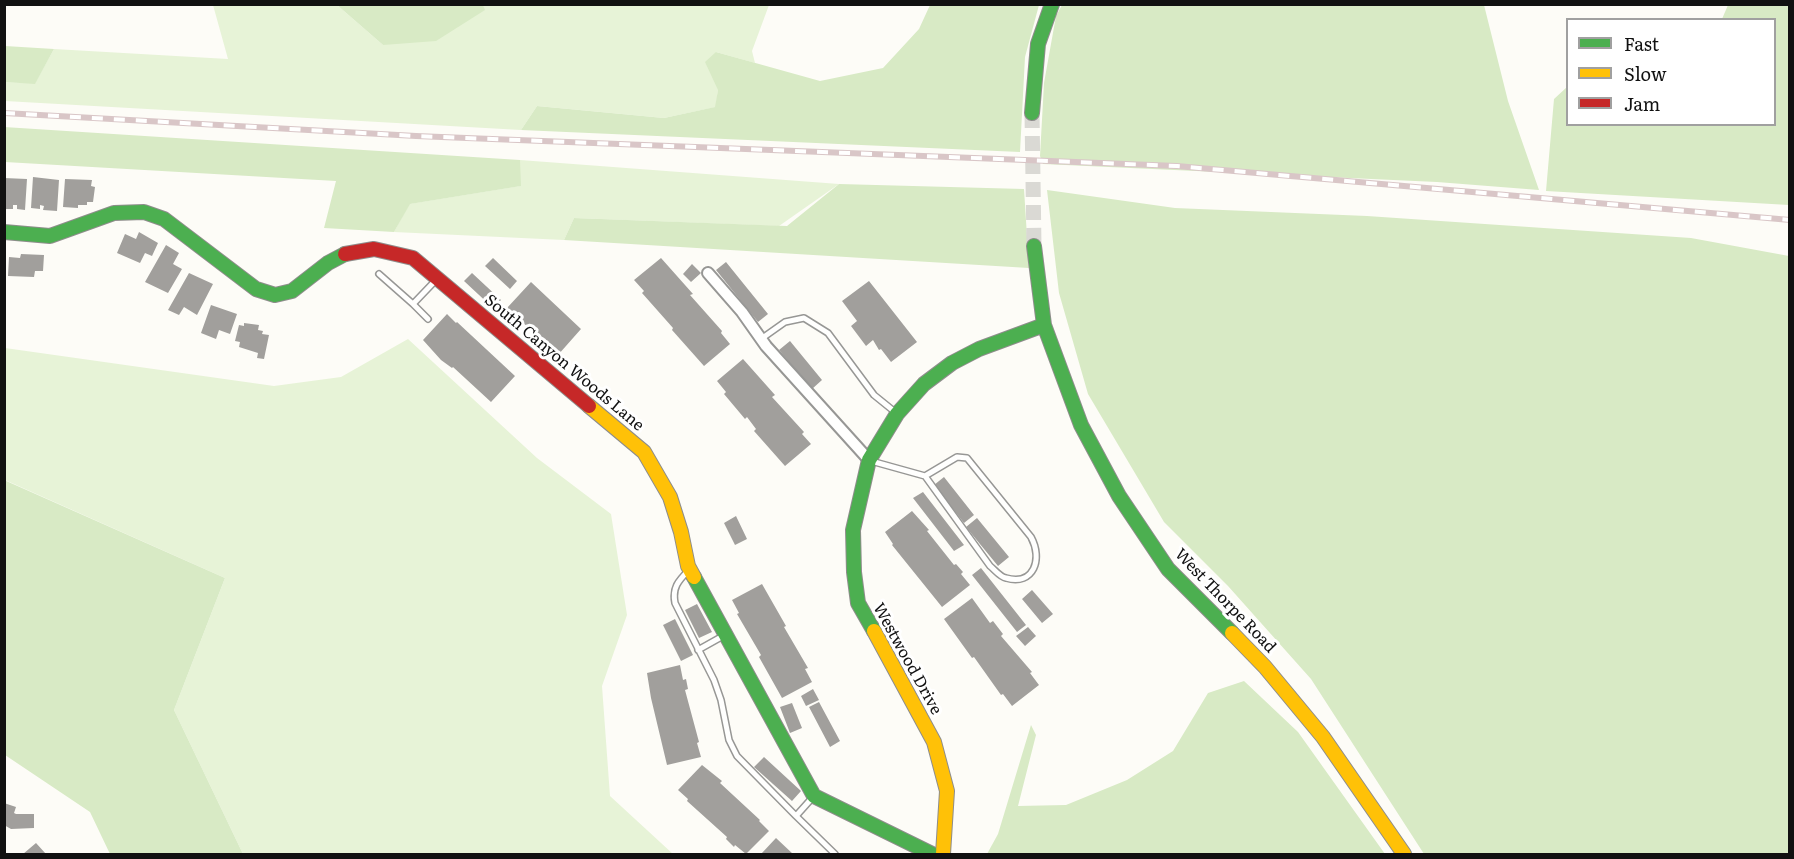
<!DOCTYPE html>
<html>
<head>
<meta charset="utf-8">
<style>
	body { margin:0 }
	#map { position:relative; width:1794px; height:859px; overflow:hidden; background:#fdfcf7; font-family:Literata,serif }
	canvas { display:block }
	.frame { position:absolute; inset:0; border:6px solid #111; pointer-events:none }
	.legend { position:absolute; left:1566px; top:18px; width:210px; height:108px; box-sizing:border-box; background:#fff; border:2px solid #a0a0a0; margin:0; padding:8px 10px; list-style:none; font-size:18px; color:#111 }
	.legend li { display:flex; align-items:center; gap:12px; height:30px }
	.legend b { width:30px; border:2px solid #a0a0a0 }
</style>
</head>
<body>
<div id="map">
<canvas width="1794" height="859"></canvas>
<div class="frame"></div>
<ul class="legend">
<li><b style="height:8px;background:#4caf50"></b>Fast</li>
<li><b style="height:8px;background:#ffc107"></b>Slow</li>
<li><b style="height:8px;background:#c62828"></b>Jam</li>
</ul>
</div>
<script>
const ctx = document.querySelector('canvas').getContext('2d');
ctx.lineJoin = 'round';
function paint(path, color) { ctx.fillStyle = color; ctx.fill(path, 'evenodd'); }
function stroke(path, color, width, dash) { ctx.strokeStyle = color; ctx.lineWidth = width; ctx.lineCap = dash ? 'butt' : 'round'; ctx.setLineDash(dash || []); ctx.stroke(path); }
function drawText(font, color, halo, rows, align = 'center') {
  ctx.font = font + ' Literata,serif'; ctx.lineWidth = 6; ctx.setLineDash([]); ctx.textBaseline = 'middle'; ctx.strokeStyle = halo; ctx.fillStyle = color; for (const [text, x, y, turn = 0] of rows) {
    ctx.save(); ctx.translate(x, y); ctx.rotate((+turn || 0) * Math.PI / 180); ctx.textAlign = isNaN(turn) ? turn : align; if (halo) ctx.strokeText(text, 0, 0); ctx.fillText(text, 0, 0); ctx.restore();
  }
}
paint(new Path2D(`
	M 213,5 L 337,5 L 383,45 L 484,10 L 483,5 L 769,5 L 752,51 L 755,63 L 716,52 L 718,90 L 716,107 L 664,118 L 537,106 L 521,130 L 5,101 L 4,82 L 35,83 L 54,49 L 228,59 Z
	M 520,160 L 839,184 L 779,226 L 574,218 L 564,240 L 394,232 L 409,204 L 520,186 Z
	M 408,339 L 537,458 L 611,514 L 627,615 L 602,686 L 610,796 L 673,854 L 243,854 L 174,710 L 225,578 L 5,480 L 5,348 L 274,386 L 341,377 Z`), '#e7f3d7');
paint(new Path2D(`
	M 483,5 L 485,10 L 436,41 L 383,45 L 337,5 Z
	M 930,5 L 1039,5 L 1025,57 L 1020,152 L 521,130 L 537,106 L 664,118 L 715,107 L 718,90 L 705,62 L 716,52 L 820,81 L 883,68 L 919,29 Z
	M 1062,5 L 1484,5 L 1508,101 L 1539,190 L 1437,182 L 1043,164 L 1040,156 L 1044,83 L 1056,16 Z
	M 1728,5 L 1789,5 L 1789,205 L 1546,191 L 1554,99 L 1567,87 L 1568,124 L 1774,124 L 1774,20 L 1722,19 Z
	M 5,46 L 54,49 L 35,84 L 5,82 Z
	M 4,127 L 520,160 L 521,186 L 410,204 L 394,232 L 324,228 L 336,181 L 5,162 Z
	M 839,184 L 1024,189 L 1029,268 L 564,240 L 574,218 L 787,226 Z
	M 1047,190 L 1175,208 L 1367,216 L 1691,238 L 1789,256 L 1789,854 L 1424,854 L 1311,679 L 1228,586 L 1164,522 L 1088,394 L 1059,293 Z
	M 4,480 L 225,578 L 174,710 L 243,854 L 110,854 L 90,812 L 5,755 Z
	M 1244,681 L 1298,732 L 1385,854 L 987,854 L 998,834 L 1031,725 L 1036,735 L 1018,806 L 1066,805 L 1127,780 L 1173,751 L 1208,693 Z`), '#d8eac5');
paint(new Path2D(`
	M 33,177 L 59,180 L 57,211 L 43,210 L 44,206 L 40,205 L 40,209 L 31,208 Z
	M 4,178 L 27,179 L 25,210 L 17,209 L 17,205 L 13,205 L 13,209 L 4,209 Z
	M 65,179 L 92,180 L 91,186 L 95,187 L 93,202 L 87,202 L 87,205 L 78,205 L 78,208 L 63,207 Z
	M 139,232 L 158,243 L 152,256 L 145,253 L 140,263 L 117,253 L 125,234 L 136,239 Z
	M 166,245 L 179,253 L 173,264 L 182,269 L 168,293 L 145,282 Z
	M 21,254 L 44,255 L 43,271 L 35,271 L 34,277 L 8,276 L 9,257 L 20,258 Z
	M 493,258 L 517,281 L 510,289 L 485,266 Z
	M 661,258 L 693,294 L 690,295 L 722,331 L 721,333 L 730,344 L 704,366 L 672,330 L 673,328 L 642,293 L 644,291 L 634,280 Z
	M 726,262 L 768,314 L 758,322 L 716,270 Z
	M 692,264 L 701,273 L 691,282 L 683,274 Z
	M 189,273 L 213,284 L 197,315 L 184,307 L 179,315 L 168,310 Z
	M 472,273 L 501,300 L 493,308 L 464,281 Z
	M 869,281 L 917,342 L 891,362 L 881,349 L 879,350 L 873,340 L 866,346 L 851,326 L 857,321 L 842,301 Z
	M 531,282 L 581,329 L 558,355 L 507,308 Z
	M 211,305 L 237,314 L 230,334 L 219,330 L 216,339 L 201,333 Z
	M 447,314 L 456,323 L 457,322 L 515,376 L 491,402 L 453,367 L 452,368 L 441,360 L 423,340 Z
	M 244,323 L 259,325 L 258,330 L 263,331 L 262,334 L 269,335 L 264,359 L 257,358 L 258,353 L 239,347 L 240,342 L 235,341 L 239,325 L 244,326 Z
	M 790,341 L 822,380 L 812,389 L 779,350 Z
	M 743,359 L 775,395 L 772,397 L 804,432 L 802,434 L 811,444 L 785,466 L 754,431 L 756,429 L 747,417 L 745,419 L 724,394 L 726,392 L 717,381 Z
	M 944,477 L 974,515 L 964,523 L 934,485 Z
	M 923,492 L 964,545 L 954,551 L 913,498 Z
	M 912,511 L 929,530 L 927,531 L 954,565 L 956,564 L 963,572 L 961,574 L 970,585 L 942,607 L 892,545 L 893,544 L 885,532 Z
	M 736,516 L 747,539 L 735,545 L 724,523 Z
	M 977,518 L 1009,557 L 998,566 L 966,527 Z
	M 981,568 L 1026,625 L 1017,632 L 972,575 Z
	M 762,584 L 786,626 L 784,627 L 808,668 L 805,669 L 812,682 L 782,698 L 759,657 L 761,655 L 737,614 L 739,613 L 732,600 Z
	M 1032,590 L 1053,614 L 1042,623 L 1022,599 Z
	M 972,598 L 990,623 L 993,621 L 1003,634 L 1001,636 L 1032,672 L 1030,673 L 1039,685 L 1012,706 L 1003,694 L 1001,695 L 974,657 L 972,658 L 944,619 Z
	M 697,604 L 712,632 L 699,638 L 685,610 Z
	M 675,619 L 693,655 L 681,661 L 663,625 Z
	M 1028,627 L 1036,636 L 1025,646 L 1016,636 Z
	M 680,665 L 683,680 L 686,679 L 688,689 L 685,690 L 699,742 L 697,743 L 701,757 L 667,765 L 651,698 L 647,673 Z
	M 813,689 L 819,700 L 806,706 L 801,696 Z
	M 819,702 L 840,741 L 830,747 L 809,707 Z
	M 792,703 L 802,728 L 790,733 L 780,707 Z
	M 764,757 L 801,791 L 792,801 L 754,767 Z
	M 702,765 L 722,781 L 720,783 L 760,820 L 759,821 L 769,831 L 746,854 L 735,845 L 734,847 L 726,839 L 727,837 L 687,801 L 688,799 L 678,790 Z
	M 4,803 L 16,807 L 14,813 L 16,814 L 34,814 L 34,828 L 11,829 L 4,825 Z
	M 776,838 L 793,854 L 761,854 Z
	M 36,843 L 46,854 L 23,854 Z`), '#a19f9c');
stroke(new Path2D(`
	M 1032,113 L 1034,246`), '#dad9d4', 15, [15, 8]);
const lane = new Path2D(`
	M 379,274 L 413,304 L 436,280
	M 413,304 L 428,319
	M 761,339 L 785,322 L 804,318 L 828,333 L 874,395 L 895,412
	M 871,461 L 925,476 L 990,566 C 995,570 1000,577 1006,578 C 1034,586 1043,559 1031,537 L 967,458 L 957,457 L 925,476
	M 689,570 C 678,581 672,588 675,603 L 714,680 L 721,700 L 729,740 L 737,756 L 796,816 L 813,797
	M 698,650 L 723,636
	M 796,816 L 835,854`);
const street = new Path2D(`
	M 708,273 L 742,312 L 766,346 L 869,460`);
const fast = new Path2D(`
	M 1032,113 L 1038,44 L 1052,4
	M 4,232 L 50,236 L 114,213 L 144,212 L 164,219 L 256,289 L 275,295 L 292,291 L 328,263 L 345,254
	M 1034,246 L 1044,325 L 1081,425 L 1119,496 L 1168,569 L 1232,633
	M 694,577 L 814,796 L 932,854
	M 874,631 L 858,603 L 854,572 L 853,530 L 869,460 L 897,414 L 924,384 L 952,363 L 979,349 L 1044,325`);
const slow = new Path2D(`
	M 589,406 L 644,452 L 670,497 L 681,532 L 688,566 L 694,577
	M 874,631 L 934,742 L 947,791 L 943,854
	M 1232,633 L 1265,667 L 1323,737 L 1404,854`);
const jam = new Path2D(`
	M 345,254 L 374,249 L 413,258 L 589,406`);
stroke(lane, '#979795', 8);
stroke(street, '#979795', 14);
stroke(fast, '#8e8d8b', 16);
stroke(slow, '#8e8d8b', 16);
stroke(jam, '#8e8d8b', 16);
stroke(lane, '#fffffe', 5);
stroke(street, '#fffffe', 10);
stroke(fast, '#4caf50', 14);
stroke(slow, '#ffc107', 14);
stroke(jam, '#c62828', 14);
const rail = new Path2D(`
	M 4,113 L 416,136 L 1177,166 L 1790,220`);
stroke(rail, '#d9c6c7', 6);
stroke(rail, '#fff', 4, [11]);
drawText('16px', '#111', '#fff', [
	["South Canyon Woods Lane",564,363,40],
	["West Thorpe Road",1225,601,46],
	["Westwood Drive",907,659,61]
]);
</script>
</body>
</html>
